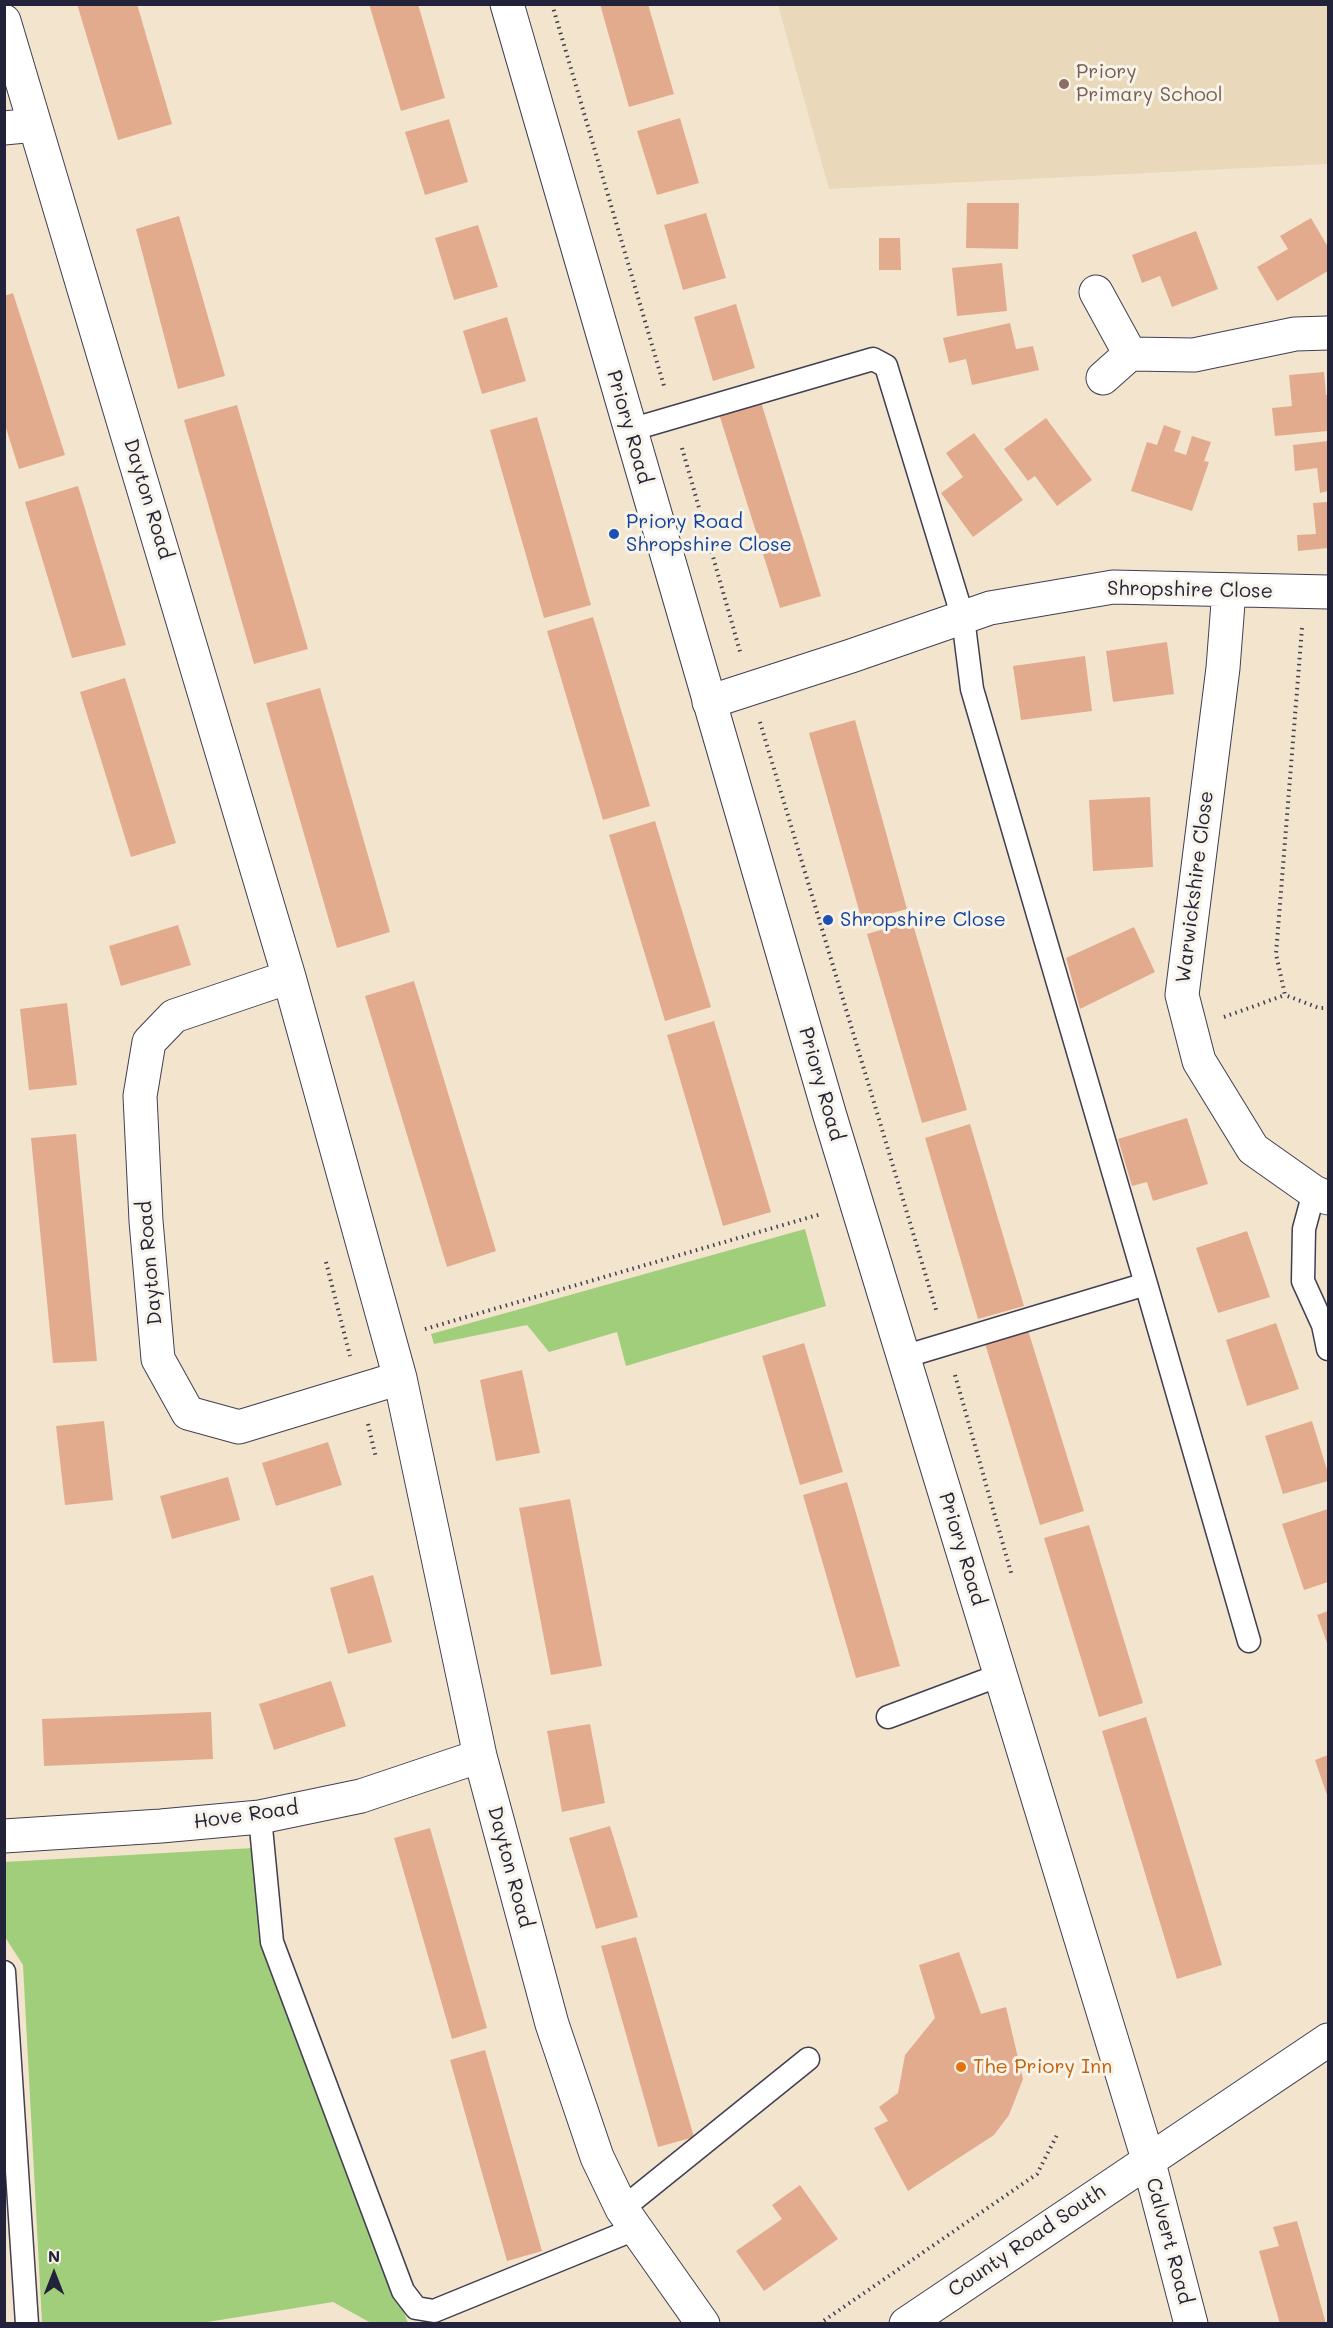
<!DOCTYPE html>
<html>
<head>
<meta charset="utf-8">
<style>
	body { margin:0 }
	#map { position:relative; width:1333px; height:2328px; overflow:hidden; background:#f3e5cd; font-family:Mali,sans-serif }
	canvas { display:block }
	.frame { position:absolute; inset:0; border:6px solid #22223b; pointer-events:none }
	.north { position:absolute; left:24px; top:2244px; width:60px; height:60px; -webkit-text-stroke:4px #f7f3e8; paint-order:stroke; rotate:0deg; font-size:16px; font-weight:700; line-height:24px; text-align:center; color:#22223b }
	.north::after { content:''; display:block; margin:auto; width:21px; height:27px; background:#22223b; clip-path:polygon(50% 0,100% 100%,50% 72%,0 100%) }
</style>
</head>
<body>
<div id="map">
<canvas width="1333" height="2328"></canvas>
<div class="frame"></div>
<div class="north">N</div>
</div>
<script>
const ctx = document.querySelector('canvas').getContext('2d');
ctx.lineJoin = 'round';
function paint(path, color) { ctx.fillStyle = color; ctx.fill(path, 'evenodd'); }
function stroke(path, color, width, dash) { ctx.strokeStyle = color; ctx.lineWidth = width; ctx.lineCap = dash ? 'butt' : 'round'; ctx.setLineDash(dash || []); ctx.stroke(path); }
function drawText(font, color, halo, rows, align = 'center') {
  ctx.font = font + ' Mali,sans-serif'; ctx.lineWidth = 6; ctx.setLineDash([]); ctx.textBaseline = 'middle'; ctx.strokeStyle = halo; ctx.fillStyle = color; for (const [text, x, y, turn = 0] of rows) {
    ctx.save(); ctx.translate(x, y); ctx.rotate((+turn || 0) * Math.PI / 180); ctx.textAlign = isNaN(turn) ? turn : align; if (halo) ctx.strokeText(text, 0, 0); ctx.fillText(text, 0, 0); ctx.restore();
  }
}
paint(new Path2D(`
	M 778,5 L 1328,5 L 1328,164 L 829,189 Z`), '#e9d9ba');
paint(new Path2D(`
	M 805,1229 L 826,1306 L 626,1366 L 617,1332 L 549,1352 L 527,1325 L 434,1344 L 431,1334 Z
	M 253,1848 L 259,1937 L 408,2323 L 371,2323 L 333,2302 L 201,2323 L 42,2323 L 23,1965 L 5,1937 L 5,1862 Z`), '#a1ce7b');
paint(new Path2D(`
	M 77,4 L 137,4 L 172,124 L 118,140 Z
	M 369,4 L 418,4 L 445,98 L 401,111 Z
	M 600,4 L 648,4 L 674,94 L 629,107 Z
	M 680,118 L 699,183 L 657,195 L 637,131 Z
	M 449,119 L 468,182 L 425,195 L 405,132 Z
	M 967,203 L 1019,203 L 1018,249 L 966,248 Z
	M 706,213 L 726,278 L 683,290 L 664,225 Z
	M 179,216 L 225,376 L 178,389 L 136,229 Z
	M 1311,218 L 1328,247 L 1328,271 L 1277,301 L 1257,267 L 1288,249 L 1280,236 Z
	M 478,225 L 498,287 L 454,300 L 435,238 Z
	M 1196,231 L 1218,289 L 1172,307 L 1160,276 L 1142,283 L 1132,255 Z
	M 879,238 L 900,238 L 901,270 L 879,270 Z
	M 1002,263 L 1007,311 L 957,316 L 952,268 Z
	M 13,293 L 65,455 L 19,469 L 4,422 L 4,296 Z
	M 736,304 L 755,368 L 713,381 L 694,317 Z
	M 507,317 L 526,381 L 482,394 L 463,331 Z
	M 1010,323 L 1016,349 L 1033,346 L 1039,370 L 972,385 L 966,359 L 949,363 L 943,338 Z
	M 1324,372 L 1326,395 L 1328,395 L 1328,431 L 1275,436 L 1272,408 L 1292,406 L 1289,375 Z
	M 761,402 L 821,596 L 780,608 L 719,414 Z
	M 237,405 L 308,649 L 254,664 L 184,420 Z
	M 537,417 L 591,605 L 544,618 L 490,430 Z
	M 1046,418 L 1092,480 L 1057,506 L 1035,476 L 1028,481 L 1004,449 Z
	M 1164,425 L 1181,431 L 1174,451 L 1186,455 L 1192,436 L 1211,442 L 1204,461 L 1209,462 L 1192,511 L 1131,491 L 1147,442 L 1157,445 Z
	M 974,433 L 1023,500 L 973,537 L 941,493 L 963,477 L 946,453 Z
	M 1328,441 L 1328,491 L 1320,493 L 1317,468 L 1295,471 L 1293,445 Z
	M 78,486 L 126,645 L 72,658 L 25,502 Z
	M 1328,502 L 1328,548 L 1298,551 L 1297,535 L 1316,534 L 1313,503 Z
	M 593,617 L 650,806 L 603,820 L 547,631 Z
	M 1167,642 L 1174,694 L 1113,702 L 1106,651 Z
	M 1085,656 L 1092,711 L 1021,720 L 1013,666 Z
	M 125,678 L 176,843 L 131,857 L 80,692 Z
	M 320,688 L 390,932 L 337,948 L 266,703 Z
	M 855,720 L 907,909 L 862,921 L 809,733 Z
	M 1150,797 L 1153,867 L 1093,871 L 1089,800 Z
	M 655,821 L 711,1007 L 665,1021 L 609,835 Z
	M 912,921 L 967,1110 L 922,1123 L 867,934 Z
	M 178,925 L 191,965 L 121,986 L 109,946 Z
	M 1134,927 L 1155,972 L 1080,1009 L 1066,958 Z
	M 414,981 L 496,1251 L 447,1267 L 365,996 Z
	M 67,1003 L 77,1085 L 29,1090 L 20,1009 Z
	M 714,1021 L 771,1212 L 723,1226 L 667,1035 Z
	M 1187,1118 L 1208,1184 L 1153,1201 L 1147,1182 L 1132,1186 L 1118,1139 Z
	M 970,1124 L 1024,1306 L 978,1319 L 925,1138 Z
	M 76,1134 L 97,1361 L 53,1363 L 31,1138 Z
	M 1247,1231 L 1270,1297 L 1218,1313 L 1196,1248 Z
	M 1276,1323 L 1299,1389 L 1247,1406 L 1226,1340 Z
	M 1027,1327 L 1084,1511 L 1040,1525 L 984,1340 Z
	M 804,1343 L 843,1472 L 800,1485 L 762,1356 Z
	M 522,1370 L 540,1453 L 496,1461 L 480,1380 Z
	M 104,1421 L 113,1500 L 65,1505 L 56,1426 Z
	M 1312,1421 L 1328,1473 L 1328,1481 L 1283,1494 L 1265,1436 Z
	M 328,1442 L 342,1485 L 276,1506 L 262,1463 Z
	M 228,1477 L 240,1520 L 172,1539 L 160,1496 Z
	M 847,1482 L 900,1666 L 856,1678 L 803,1495 Z
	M 570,1499 L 602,1666 L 551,1675 L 519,1508 Z
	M 1328,1509 L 1328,1582 L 1304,1590 L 1282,1524 Z
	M 1089,1525 L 1143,1703 L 1099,1717 L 1044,1538 Z
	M 373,1575 L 392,1642 L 348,1654 L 330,1588 Z
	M 1328,1611 L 1328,1646 L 1317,1615 Z
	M 331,1681 L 346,1726 L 274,1750 L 259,1704 Z
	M 211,1712 L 213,1759 L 44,1766 L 42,1719 Z
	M 1146,1717 L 1222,1965 L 1177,1979 L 1102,1731 Z
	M 590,1724 L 605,1803 L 562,1812 L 547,1731 Z
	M 1328,1755 L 1328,1798 L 1315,1760 Z
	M 610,1826 L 638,1917 L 596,1929 L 569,1838 Z
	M 430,1828 L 487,2028 L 452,2039 L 394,1838 Z
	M 636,1937 L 694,2137 L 658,2147 L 601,1946 Z
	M 959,1952 L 981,2014 L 1006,2007 L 1023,2079 L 1009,2115 L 994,2135 L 908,2191 L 874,2128 L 888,2121 L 879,2107 L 898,2093 L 905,2055 L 935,2018 L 919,1965 Z
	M 485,2050 L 542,2251 L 507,2261 L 450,2060 Z
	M 800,2185 L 838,2239 L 764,2291 L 736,2251 L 782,2219 L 772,2205 Z
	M 1297,2221 L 1311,2270 L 1326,2324 L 1280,2324 L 1259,2251 L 1279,2246 L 1273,2227 Z`), '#e3ab8e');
const service = new Path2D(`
	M 630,430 L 873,359 L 886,366 L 963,618 L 972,689 L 1146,1284 L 903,1357
	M 1314,1192 L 1304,1229 L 1303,1281 L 1323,1325 L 1328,1349
	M 1146,1284 L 1249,1641
	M 888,1717 L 1000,1675
	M 260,1817 L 272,1942 L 403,2291 L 416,2308 L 434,2311 L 635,2229
	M 4,1972 L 27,2324
	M 622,2209 L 808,2059`);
const minor = new Path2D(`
	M 4,21 L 289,977 L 400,1378 L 480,1756 L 552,2024 L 597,2157 L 622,2209 L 703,2324
	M 4,128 L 35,125
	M 1096,292 L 1130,354 L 1103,378
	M 1130,354 L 1194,355 L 1295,334 L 1328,333
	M 1229,590 L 1223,668 L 1182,995 L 1199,1061 L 1253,1149 L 1314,1192 L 1328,1198
	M 709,702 L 851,656 L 990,608 L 1113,587 L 1328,592
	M 289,977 L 174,1016 L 149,1042 L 140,1096 L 146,1221 L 158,1359 L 188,1413 L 239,1427 L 400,1378
	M 4,1836 L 161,1826 L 260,1817 L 361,1796 L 480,1756`);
const tertiary = new Path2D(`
	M 507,4 L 830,1116 L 1148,2159 L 1191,2324
	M 906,2324 L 1328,2040`);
stroke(service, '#413f51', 25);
stroke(minor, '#413f51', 35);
stroke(tertiary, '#413f51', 35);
stroke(new Path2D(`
	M 552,4 L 664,386
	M 682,448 L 741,655
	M 1302,628 L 1276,954 L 1285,995 L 1319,1008 L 1328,1008
	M 760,722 L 937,1313
	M 1224,1017 L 1285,995
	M 326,1262 L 350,1356
	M 425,1329 L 821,1214
	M 955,1375 L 1012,1576
	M 368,1424 L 376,1458
	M 819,2324 L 1037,2174 L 1057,2135`), '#413f51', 4, [1.5, 4.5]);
stroke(service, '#fff', 22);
stroke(minor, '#fff', 33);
stroke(tertiary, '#fff', 33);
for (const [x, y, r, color] of [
	[1064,84,6,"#8d6e63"],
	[614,534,6,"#1a4fb4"],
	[828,920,6,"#1a4fb4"],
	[961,2067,6,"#e8710a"]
]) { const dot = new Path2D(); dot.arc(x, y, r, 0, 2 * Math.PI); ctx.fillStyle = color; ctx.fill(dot); stroke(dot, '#f7f3e8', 2); }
drawText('20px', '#785e54', '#f7f3e8', [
	["Priory",1076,72],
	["Primary School",1076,95]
], 'left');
drawText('20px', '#22223b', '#f7f3e8', [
	["Priory Road",629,427,74],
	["Dayton Road",148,499,73],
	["Shropshire Close",1190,590,1],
	["Warwickshire Close",1195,887,-83],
	["Priory Road",821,1084,74],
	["Dayton Road",150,1263,-95],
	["Priory Road",962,1549,73],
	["Hove Road",246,1815,-8],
	["Dayton Road",510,1867,75],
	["County Road South",1027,2241,-34],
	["Calvert Road",1169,2241,75]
]);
drawText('20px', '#164399', '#f7f3e8', [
	["Priory Road",626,522],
	["Shropshire Close",626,545],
	["Shropshire Close",840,920]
], 'left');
drawText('20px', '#c56008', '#f7f3e8', [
	["The Priory Inn",973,2067]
], 'left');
</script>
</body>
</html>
